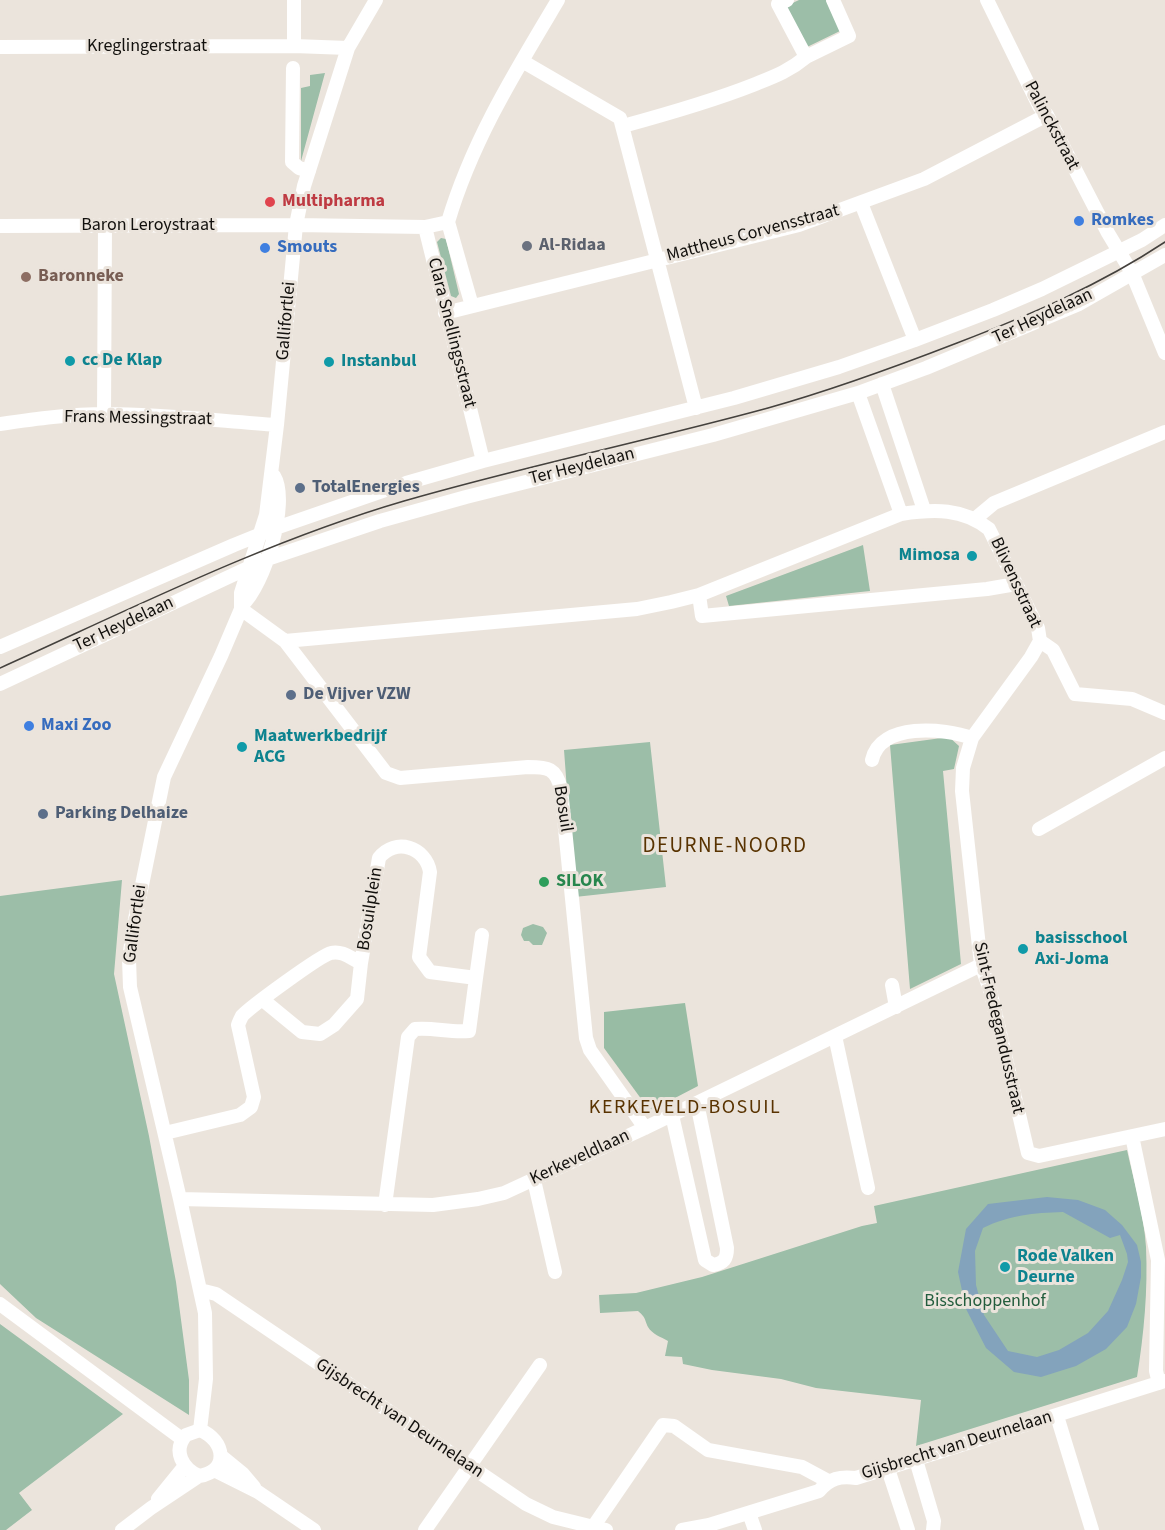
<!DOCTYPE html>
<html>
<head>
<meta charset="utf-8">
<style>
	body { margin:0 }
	canvas { display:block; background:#ebe4dc }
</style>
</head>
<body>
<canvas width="1165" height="1530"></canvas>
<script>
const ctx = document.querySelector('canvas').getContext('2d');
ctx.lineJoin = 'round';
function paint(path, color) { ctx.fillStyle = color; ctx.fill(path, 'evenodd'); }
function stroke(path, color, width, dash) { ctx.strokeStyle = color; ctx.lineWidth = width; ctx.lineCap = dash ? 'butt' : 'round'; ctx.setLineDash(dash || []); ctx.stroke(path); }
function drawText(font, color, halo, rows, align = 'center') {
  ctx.font = font + ' "Source Sans 3",sans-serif'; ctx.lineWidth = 6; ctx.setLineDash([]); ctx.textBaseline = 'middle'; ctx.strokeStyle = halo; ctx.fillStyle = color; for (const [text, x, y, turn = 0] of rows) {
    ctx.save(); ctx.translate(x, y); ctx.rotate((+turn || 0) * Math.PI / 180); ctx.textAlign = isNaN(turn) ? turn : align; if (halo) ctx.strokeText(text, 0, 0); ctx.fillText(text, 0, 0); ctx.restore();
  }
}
paint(new Path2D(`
	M 799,0 L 826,0 L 840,31 L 805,48 L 784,7 Z
	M 325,73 L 301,161 L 301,88 L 310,86 L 310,75 Z
	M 441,238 L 446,239 L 459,294 L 456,298 L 451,296 L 437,242 Z
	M 863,545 L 870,591 L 729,606 L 726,596 Z
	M 949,737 L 959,746 L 954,769 L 943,771 L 961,964 L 910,989 L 890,745 Z
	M 650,742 L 666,887 L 575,897 L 564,750 Z
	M 122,880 L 114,974 L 149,1136 L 176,1282 L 189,1380 L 189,1415 L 36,1318 L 0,1284 L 0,896 Z
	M 533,924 L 543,927 L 547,933 L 542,945 L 533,945 L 529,941 L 524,941 L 521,935 L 523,928 Z
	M 1127,1150 C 1134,1182 1144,1214 1146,1247 C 1148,1290 1144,1334 1137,1377 L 916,1446 L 921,1400 L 816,1388 L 781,1379 L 712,1370 L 683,1364 L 682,1357 L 665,1356 L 668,1341 C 661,1337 652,1334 648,1327 C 644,1318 646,1318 638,1311 L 600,1313 L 599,1295 L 636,1293 L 702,1277 L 862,1226 L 877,1223 L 874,1206 Z
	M 0,1324 L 123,1414 L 19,1493 L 32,1510 L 6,1530 L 0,1530 Z`), '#9cbea8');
paint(new Path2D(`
	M 685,1003 L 698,1086 L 650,1111 L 604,1048 L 604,1012 Z`), '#98bca4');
paint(new Path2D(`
	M 1047,1197 L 1078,1200 L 1105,1210 L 1122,1225 L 1137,1245 L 1141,1262 L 1141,1277 L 1136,1304 L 1127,1327 L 1106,1349 L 1076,1366 L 1041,1377 L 1014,1372 L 986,1348 L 966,1309 L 958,1272 L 966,1229 L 988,1204 ZM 1063,1212 L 1110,1238 L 1120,1235 L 1127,1254 L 1128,1262 L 1122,1280 L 1108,1311 L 1088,1333 L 1059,1350 L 1037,1357 L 1008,1351 L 984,1315 L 976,1285 L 975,1251 L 983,1228 C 1010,1215 1033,1213 1063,1212 Z`), '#83a3bc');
stroke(new Path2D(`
	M 787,0 L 778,4 L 806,57 L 849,36 L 833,0
	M 987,0 L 1039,106 L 1047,115 L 1108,233 L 1132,273 L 1165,353
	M 294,46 L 294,0
	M 0,47 L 294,46 L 348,48
	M 522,61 L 620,118 L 696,408
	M 293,68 L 292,162 L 299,168 L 309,171
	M 623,126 C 667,114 710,102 753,85 C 773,77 788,72 806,57
	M 861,203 L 915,340
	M 448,222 L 472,306
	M 0,226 L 296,225 L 425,227 L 448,222 C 472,141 515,72 558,0
	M 425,227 L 483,461
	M 445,313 L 799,225 L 924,179 L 1047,115
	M 882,384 L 924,510
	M 858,393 L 901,514
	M 104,414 L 105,226
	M 0,424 C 35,419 70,414 106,414 C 163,414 220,421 277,425
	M 976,518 L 994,503 L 1165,432
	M 699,595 L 702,616 L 987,589 L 1016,584
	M 242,605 C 264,586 290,502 274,476
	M 241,609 L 285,641 L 637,609 L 671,602 L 699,595 L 901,514 C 934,509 963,508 989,529 L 1038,628 L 1040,641 L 1053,650 L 1075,694 L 1132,699 L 1165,713
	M 285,641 L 386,773 L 400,778 L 528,767 C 548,767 556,768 561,789 L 586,1038 L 590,1050 L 645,1128
	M 1040,641 L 1031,657 L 972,738 L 963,768 L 962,791 L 981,965 L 990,990 L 1028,1153 L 1039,1156 L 1165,1129
	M 0,647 L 234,545 L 276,528 L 406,483 L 483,461 L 734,398 L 839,367 L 915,340 L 993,310 L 1042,289 L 1142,240 L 1165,225
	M 0,684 L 267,559 L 380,521 L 466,497 L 713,435 L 858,393 L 926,368 L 1079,304 L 1165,255
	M 872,760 C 880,722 944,728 972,738
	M 1039,829 L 1165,758
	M 361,963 L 379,858 C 395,837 426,847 430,872 L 419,957 L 430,972 L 476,978 L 469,1031 C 450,1033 433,1027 415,1029 L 408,1037 L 385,1205
	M 476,978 L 482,935
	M 892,985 L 896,1007
	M 835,1036 L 868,1188
	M 672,1115 L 705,1260 L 713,1265 C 724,1263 727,1259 727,1248 L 697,1103
	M 165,1133 L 240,1115 L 251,1107 L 254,1097 L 238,1025 C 239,1022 241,1018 242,1016 C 250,1007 321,955 331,953 C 342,950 352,959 361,963 L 357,999 L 334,1025 L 320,1034 L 302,1032 L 263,1000
	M 1132,1136 L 1158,1260 L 1156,1371 L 1159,1383
	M 534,1180 L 555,1272
	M 180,1199 L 433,1205 L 478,1199 L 504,1193 L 645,1128 L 981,965
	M 200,1290 L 216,1294 L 526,1504 L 553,1517 L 606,1530
	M 0,1304 L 182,1439
	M 1057,1416 L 1092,1530
	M 200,1430 L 206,1379 L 205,1313 L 180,1199 L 130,987 L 129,959 L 133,929 L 164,777 L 221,656 L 241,609 L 241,593 L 266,515 L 277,425 L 296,225 L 304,186 L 348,48 L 376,0
	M 200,1430 C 225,1440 230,1471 199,1476 C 183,1469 172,1451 186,1435 Z
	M 221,1456 L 243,1474 L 254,1487
	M 916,1460 L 934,1521 L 933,1530
	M 888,1469 L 908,1530
	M 216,1471 L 258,1492 L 314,1530
	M 158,1499 L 184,1467
	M 749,1513 L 755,1530
	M 122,1530 L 151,1508 L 199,1476
	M 425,1530 L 540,1365
	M 591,1530 L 663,1425 L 674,1426 L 708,1450 L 802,1467 L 828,1481
	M 682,1530 L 709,1525 L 819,1491 C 830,1478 840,1476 856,1478 L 1165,1381`), '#fff', 14);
stroke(new Path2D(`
	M 0,668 C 133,608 264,542 404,501 C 525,466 647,441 768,408 C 832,390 895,367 957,343 C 1030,315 1100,285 1165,242`), '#44413d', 1.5);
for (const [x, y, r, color] of [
	[270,202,6,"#e0444e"],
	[1079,221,6,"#3f7fe0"],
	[527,246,6,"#6b7280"],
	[265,248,6,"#3f7fe0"],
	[26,277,6,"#8d6e63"],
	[70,361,6,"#0f9aa8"],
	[329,362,6,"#0f9aa8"],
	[300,488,6,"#5c6f8a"],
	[972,556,6,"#0f9aa8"],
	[291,695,6,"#5c6f8a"],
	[29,726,6,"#3f7fe0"],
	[242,747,6,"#0f9aa8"],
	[43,814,6,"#5c6f8a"],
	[544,882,6,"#2e9e5b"],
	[1023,949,6,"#0f9aa8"],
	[1005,1267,6,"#0f9aa8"]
]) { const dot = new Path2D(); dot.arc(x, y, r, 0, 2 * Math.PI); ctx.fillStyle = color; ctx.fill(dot); stroke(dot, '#ebe4dc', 2); }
drawText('18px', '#12100d', '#ebe4dc', [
	["Kreglingerstraat",147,47],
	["Palinckstraat",1051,126,62],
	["Baron Leroystraat",148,226],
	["Mattheus Corvensstraat",753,234,-15],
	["Ter Heydelaan",1043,317,-25],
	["Gallifortlei",287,321,-85],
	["Clara Snellingsstraat",451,333,76],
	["Frans Messingstraat",138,419,1],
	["Ter Heydelaan",582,467,-14],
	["Blivensstraat",1015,583,65],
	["Ter Heydelaan",124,625,-25],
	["Bosuil",562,809,81],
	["Bosuilplein",371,909,-81],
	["Gallifortlei",136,924,-82],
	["Sint-Fredegandusstraat",998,1028,77],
	["Kerkeveldlaan",580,1158,-25],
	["Gijsbrecht van Deurnelaan",399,1419,34],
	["Gijsbrecht van Deurnelaan",957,1446,-17]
]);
drawText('bold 18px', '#be3a42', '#ebe4dc', [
	["Multipharma",282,202]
], 'left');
drawText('bold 18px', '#366cbe', '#ebe4dc', [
	["Romkes",1091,221],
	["Smouts",277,248],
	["Maxi Zoo",41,726]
], 'left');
drawText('bold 18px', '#5b616d', '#ebe4dc', [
	["Al-Ridaa",539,246]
], 'left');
drawText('bold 18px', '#785e54', '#ebe4dc', [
	["Baronneke",38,277]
], 'left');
drawText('bold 18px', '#0d838f', '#ebe4dc', [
	["cc De Klap",82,361],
	["Instanbul",341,362],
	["Mimosa",960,556,"right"],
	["Maatwerkbedrijf",254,737],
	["ACG",254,758],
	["basisschool",1035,939],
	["Axi-Joma",1035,960],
	["Rode Valken",1017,1257],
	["Deurne",1017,1278]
], 'left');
drawText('bold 18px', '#4e5e75', '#ebe4dc', [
	["TotalEnergies",312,488],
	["De Vijver VZW",303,695],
	["Parking Delhaize",55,814]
], 'left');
drawText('bold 18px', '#27864d', '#ebe4dc', [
	["SILOK",556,882]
], 'left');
drawText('18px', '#235d3d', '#ebe4dc', [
	["Bisschoppenhof",985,1302]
]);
ctx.letterSpacing = '1.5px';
drawText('20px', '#593301', '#ebe4dc', [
	["KERKEVELD-BOSUIL",685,1109]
]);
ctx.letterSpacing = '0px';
ctx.letterSpacing = '1.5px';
drawText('21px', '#593301', '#ebe4dc', [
	["DEURNE-NOORD",725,847]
]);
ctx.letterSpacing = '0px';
</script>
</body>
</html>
